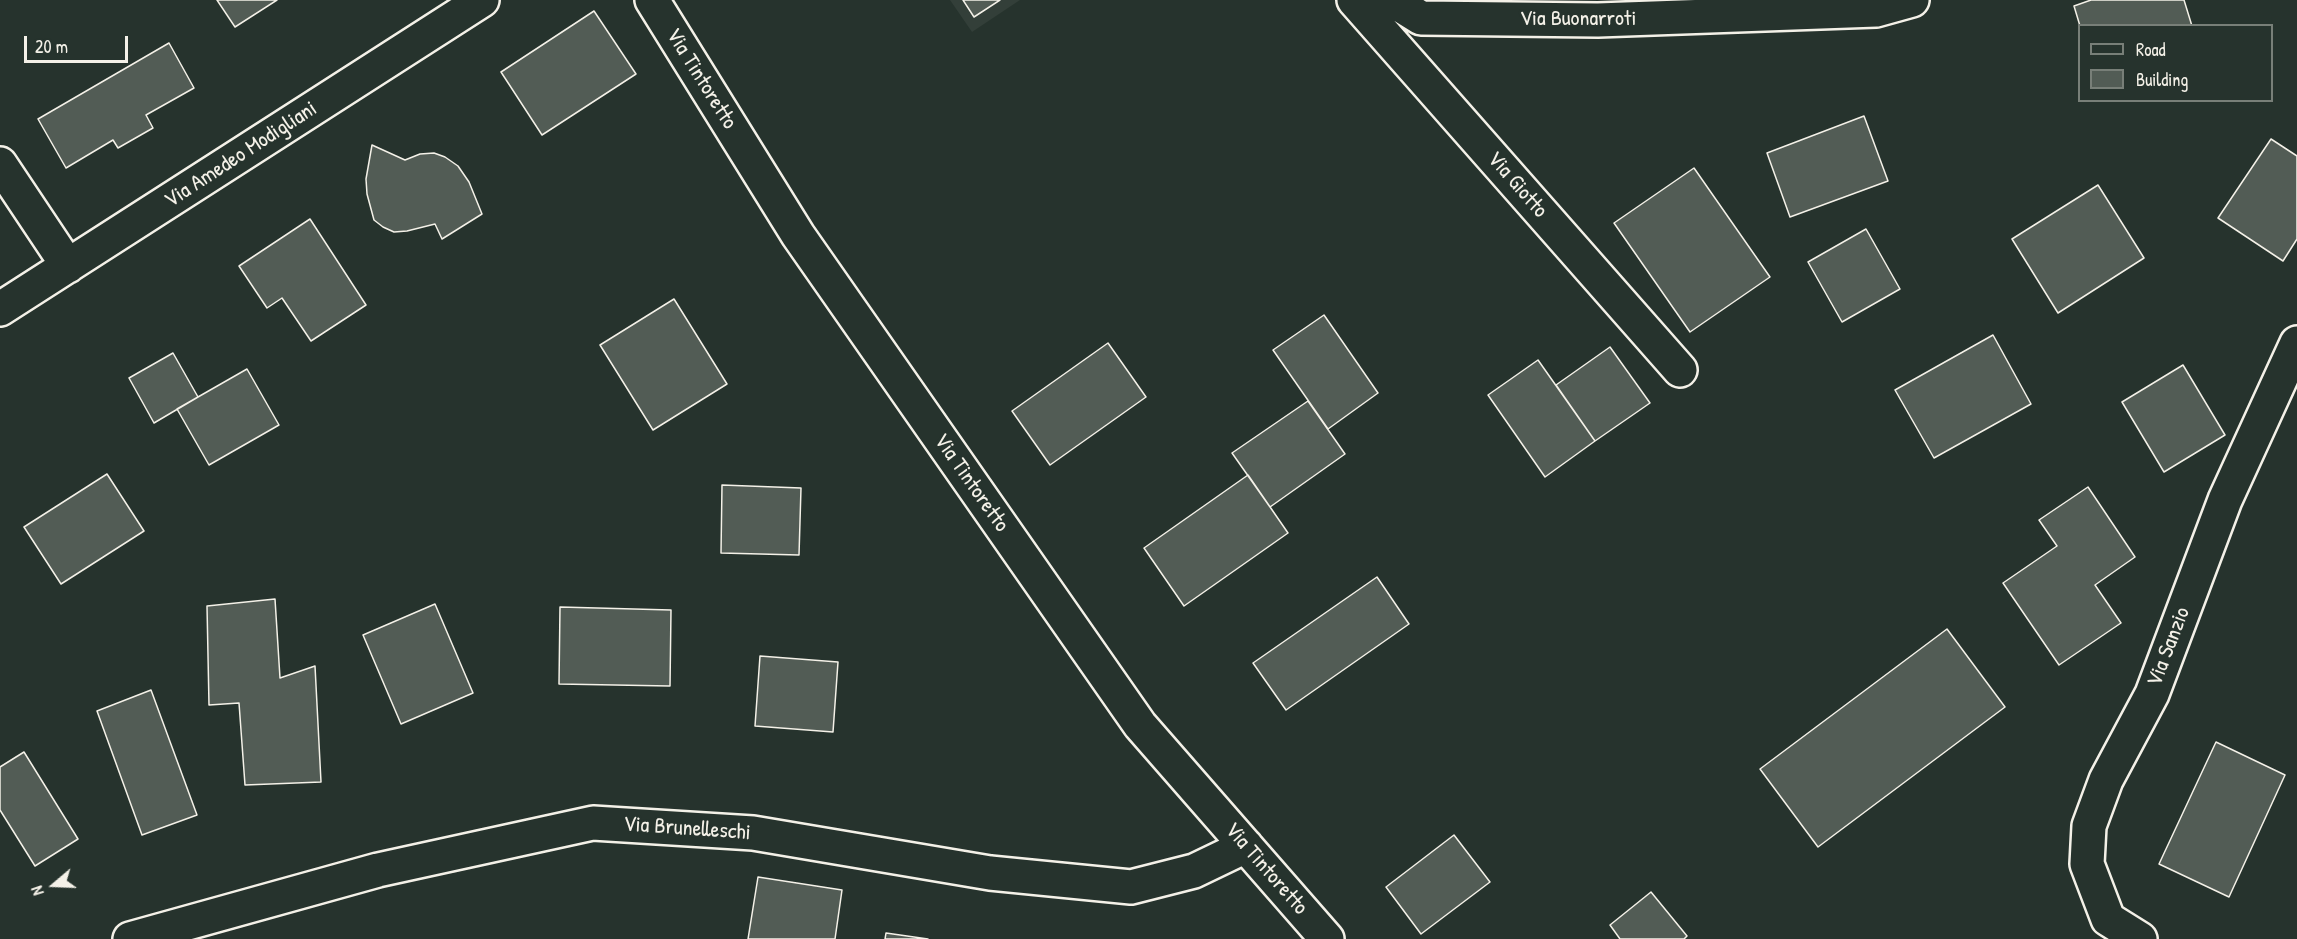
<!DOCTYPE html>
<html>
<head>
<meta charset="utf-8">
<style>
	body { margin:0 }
	#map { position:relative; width:2297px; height:939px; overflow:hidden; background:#26332d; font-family:"Patrick Hand",sans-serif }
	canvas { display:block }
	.legend { position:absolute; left:2078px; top:24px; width:195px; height:78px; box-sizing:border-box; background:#26332d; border:2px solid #787f78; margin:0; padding:8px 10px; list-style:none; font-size:18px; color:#f4f1e8 }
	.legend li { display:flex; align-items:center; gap:12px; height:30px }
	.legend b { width:30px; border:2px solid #787f78 }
	.north { position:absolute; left:24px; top:855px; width:60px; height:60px; -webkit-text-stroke:4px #26332d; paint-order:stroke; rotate:251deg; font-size:16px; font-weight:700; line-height:24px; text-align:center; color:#f4f1e8 }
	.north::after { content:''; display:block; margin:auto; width:21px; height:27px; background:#f4f1e8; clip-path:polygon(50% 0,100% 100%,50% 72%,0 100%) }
	.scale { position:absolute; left:24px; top:36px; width:104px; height:27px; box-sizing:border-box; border:3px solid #f4f1e8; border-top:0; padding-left:8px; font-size:18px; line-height:21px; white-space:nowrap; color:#f4f1e8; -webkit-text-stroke:4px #26332d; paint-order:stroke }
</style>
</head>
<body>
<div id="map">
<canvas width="2297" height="939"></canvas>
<ul class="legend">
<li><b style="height:8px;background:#26332d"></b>Road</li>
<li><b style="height:16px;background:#525c55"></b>Building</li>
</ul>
<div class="north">N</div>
<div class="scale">20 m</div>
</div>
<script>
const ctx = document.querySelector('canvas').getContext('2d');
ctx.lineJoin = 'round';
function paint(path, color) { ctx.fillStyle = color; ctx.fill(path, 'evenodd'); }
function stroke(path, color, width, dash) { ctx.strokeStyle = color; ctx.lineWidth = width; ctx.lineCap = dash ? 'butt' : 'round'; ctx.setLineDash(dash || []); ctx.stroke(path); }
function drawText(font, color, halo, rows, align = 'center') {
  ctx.font = font + ' "Patrick Hand",sans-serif'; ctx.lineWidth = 5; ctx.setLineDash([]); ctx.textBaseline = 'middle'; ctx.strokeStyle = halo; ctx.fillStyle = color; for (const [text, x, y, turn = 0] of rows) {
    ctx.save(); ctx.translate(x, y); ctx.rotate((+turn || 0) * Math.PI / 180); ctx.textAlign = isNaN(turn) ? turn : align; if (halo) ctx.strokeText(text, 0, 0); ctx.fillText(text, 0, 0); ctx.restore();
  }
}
paint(new Path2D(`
	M 950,0 L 1020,0 L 972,32 Z`), '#333f39');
const building = new Path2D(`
	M 217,0 L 277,0 L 235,27 Z
	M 963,0 L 1000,0 L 974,17 Z
	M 2091,0 L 2184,0 L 2192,26 L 2080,26 L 2074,6 Z
	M 594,11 L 636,74 L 542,135 L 501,72 Z
	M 169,43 L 194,88 L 146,115 L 153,128 L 118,148 L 113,140 L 66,168 L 38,119 Z
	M 1864,116 L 1888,181 L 1790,217 L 1767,153 Z
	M 2271,139 L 2297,156 L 2297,239 L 2283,261 L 2218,218 Z
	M 372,145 L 405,160 L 420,154 L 434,153 L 445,157 L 458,166 L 469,182 L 482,214 L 442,239 L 435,224 L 407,231 L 394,232 L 383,227 L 374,220 L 367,194 L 366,179 Z
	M 1694,168 L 1770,277 L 1690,332 L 1614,223 Z
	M 2098,185 L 2144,258 L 2058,313 L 2012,239 Z
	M 310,219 L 366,305 L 311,341 L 282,298 L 267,308 L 239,266 Z
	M 1866,229 L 1900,289 L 1842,322 L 1808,262 Z
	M 674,299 L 727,384 L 653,430 L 600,345 Z
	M 1324,315 L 1378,393 L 1328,429 L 1273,350 Z
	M 1993,335 L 2031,404 L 1934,458 L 1895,390 Z
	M 1108,343 L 1146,397 L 1050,465 L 1012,411 Z
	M 1610,347 L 1650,403 L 1595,441 L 1556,385 Z
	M 173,353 L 198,397 L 154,423 L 129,378 Z
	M 1538,360 L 1595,441 L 1545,477 L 1488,395 Z
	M 2183,365 L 2225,435 L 2164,472 L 2122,402 Z
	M 247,369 L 279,425 L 209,465 L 177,409 Z
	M 1308,401 L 1345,454 L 1270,507 L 1232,453 Z
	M 107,474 L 144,531 L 61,584 L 24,527 Z
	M 1248,475 L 1288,533 L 1184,606 L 1144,548 Z
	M 722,485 L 801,488 L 799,555 L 721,553 Z
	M 2088,487 L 2135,557 L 2095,585 L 2121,623 L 2059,665 L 2003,583 L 2057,546 L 2039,520 Z
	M 1377,577 L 1409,624 L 1286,710 L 1253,663 Z
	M 275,599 L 280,678 L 315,666 L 321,782 L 245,785 L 239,703 L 209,705 L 207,606 Z
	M 435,604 L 473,693 L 401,724 L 363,635 Z
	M 560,607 L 671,610 L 670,686 L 559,684 Z
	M 1947,629 L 2005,707 L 1818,847 L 1760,769 Z
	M 760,656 L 838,662 L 833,732 L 755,726 Z
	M 151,690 L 197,815 L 142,835 L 97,711 Z
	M 2216,742 L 2285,775 L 2229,897 L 2159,864 Z
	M 24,752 L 78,839 L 35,866 L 0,810 L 0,767 Z
	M 1454,835 L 1490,882 L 1421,934 L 1386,887 Z
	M 758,877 L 842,890 L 835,939 L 748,939 Z
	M 1651,892 L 1687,936 L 1684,939 L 1620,939 L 1610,925 Z
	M 886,933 L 928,939 L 885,939 Z`);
paint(building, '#525c55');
stroke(building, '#f4f1e8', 1.5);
const street = new Path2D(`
	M 652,0 L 798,235 L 1140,725 L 1327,939
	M 1354,0 L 1680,370
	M 1392,0 L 1421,18 L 1598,20 L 1876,10 L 1912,0
	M 0,164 L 68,266
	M 0,309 L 482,0
	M 130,939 L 378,870 L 593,823 L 753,833 L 990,873 L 1131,887 L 1194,871 L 1246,846
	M 2140,939 L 2108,919 L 2087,864 L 2089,826 L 2106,780 L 2152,694 L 2225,500 L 2297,343`);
stroke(street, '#f4f1e8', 38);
stroke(street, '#26332d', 33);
drawText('22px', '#f4f1e8', '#26332d', [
	["Via Buonarroti",1578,19],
	["Via Tintoretto",701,79,58],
	["Via Amedeo Modigliani",241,155,-33],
	["Via Giotto",1517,185,49],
	["Via Tintoretto",971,483,55],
	["Via Sanzio",2169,647,-69],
	["Via Brunelleschi",687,829,4],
	["Via Tintoretto",1266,869,49]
]);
</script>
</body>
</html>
